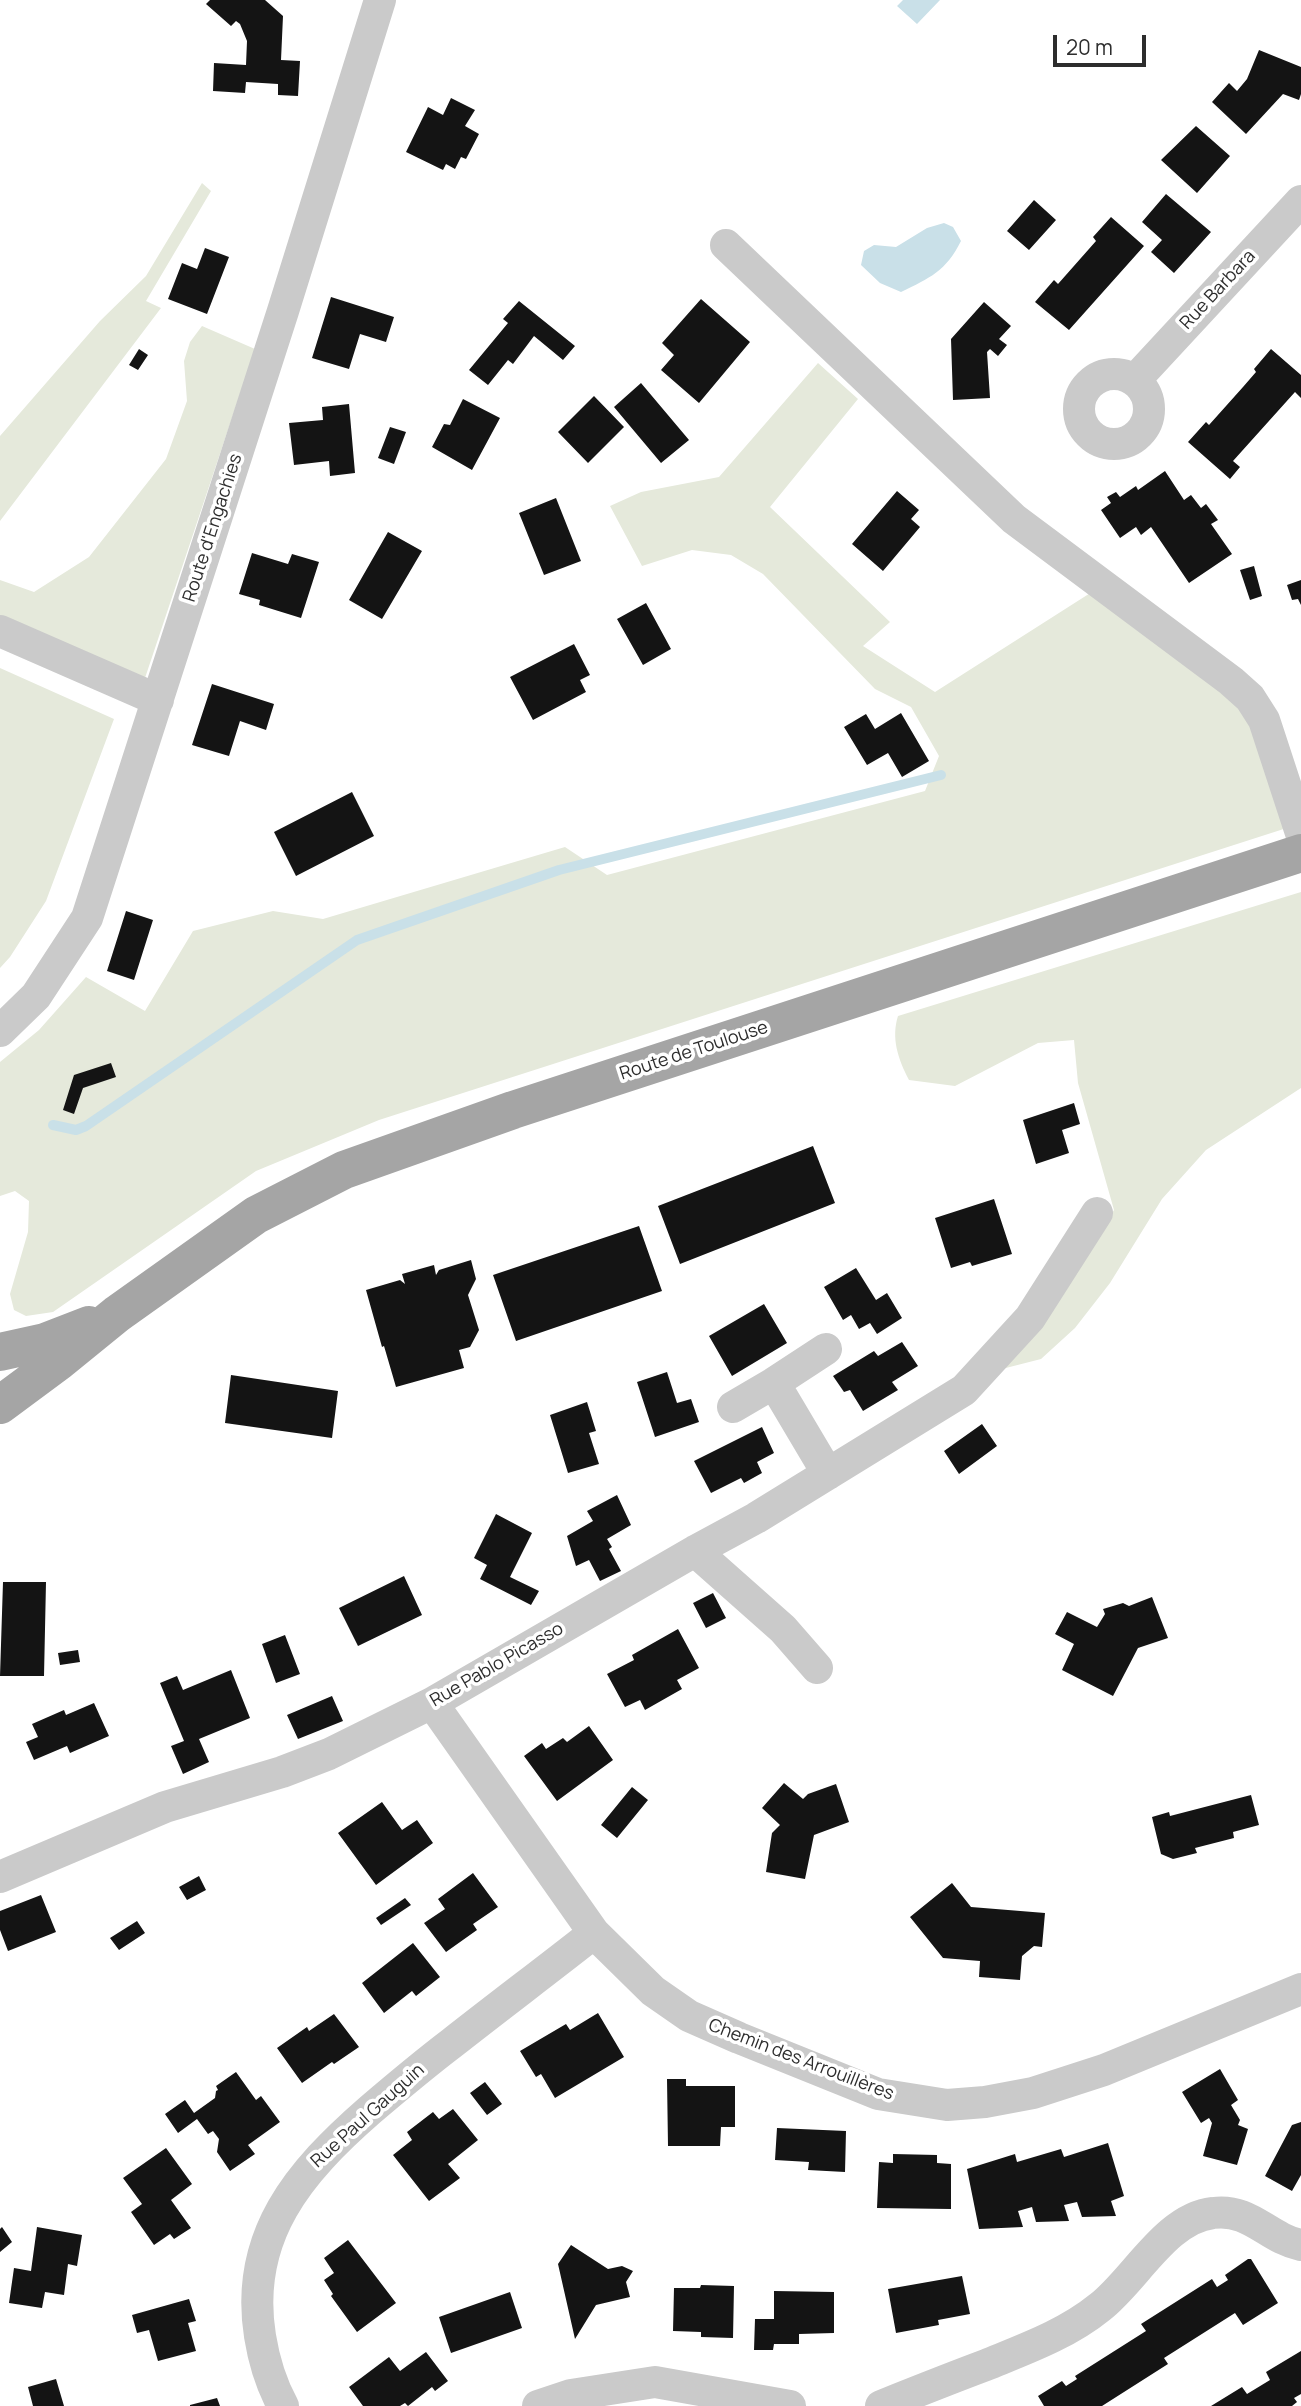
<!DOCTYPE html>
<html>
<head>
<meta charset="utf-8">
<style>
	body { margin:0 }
	#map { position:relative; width:1301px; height:2406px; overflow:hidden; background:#fff; font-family:Manrope,sans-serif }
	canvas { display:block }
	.scale { position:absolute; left:1053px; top:35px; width:93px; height:32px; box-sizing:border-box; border:4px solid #2d2d2d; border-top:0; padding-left:9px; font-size:21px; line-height:24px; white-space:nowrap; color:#2d2d2d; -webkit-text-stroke:5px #fff; paint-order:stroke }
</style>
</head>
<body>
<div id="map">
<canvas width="1301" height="2406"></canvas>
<div class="scale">20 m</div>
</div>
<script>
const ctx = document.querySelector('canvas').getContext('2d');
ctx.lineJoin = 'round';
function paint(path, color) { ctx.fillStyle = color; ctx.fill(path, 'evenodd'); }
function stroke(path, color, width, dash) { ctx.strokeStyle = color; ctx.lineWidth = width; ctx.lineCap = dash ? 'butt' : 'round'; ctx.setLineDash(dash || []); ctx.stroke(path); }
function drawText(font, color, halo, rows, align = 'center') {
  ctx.font = font + ' Manrope,sans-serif'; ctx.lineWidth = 7; ctx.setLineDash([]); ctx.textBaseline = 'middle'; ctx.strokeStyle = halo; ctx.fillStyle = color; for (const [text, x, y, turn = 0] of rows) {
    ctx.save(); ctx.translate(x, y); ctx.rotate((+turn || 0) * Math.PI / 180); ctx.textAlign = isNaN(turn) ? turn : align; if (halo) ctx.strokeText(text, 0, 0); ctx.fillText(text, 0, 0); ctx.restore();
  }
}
paint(new Path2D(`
	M 202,183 L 211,191 L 146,301 L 161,308 L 0,521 L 0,436 L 100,321 L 146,276 Z
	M 202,326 L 255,349 L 144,681 L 0,619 L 0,580 L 34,592 L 89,557 L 166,459 L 187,401 L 184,361 L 190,342 Z
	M 818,363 L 858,399 L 770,507 L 890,622 L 863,646 L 935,692 L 1095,590 L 1244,710 L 1293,826 L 379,1120 L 256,1171 L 53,1312 L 26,1316 L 14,1310 L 10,1294 L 28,1232 L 29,1201 L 15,1191 L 0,1196 L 0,1062 L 39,1030 L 86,977 L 145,1011 L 193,931 L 273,911 L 323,919 L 565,847 L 607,875 L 925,791 L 939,756 L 911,707 L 875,689 L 763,574 L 731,555 L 692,550 L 642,566 L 610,506 L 641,492 L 719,477 Z
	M 0,668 L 114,719 L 46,901 L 10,957 L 0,968 Z
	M 1301,892 L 1301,1088 L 1206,1150 L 1162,1199 L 1110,1283 L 1075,1328 L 1041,1359 L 998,1370 L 1043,1320 L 1114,1210 L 1078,1083 L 1074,1040 L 1038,1043 L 955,1086 L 909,1080 C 898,1059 891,1038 898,1016 Z`), '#e5e9db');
paint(new Path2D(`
	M 903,0 L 940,0 L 917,24 L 897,6 Z
	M 944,223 L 953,227 L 961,241 C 946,271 930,278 901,292 L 880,283 L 861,265 L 864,251 L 874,245 L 896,247 L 927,228 Z`), '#c9e0e8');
stroke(new Path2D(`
	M 53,1125 L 76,1130 L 86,1126 L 357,940 L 559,870 L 941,775`), '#c9e0e8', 10);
paint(new Path2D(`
	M 210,0 L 265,0 L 283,16 L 281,60 L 300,61 L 298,96 L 278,95 L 278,84 L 246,82 L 245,93 L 213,91 L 214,63 L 246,65 L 247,41 L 240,24 L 236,21 L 231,26 L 206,4 Z
	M 1259,50 L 1301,67 L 1301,94 L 1299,100 L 1283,94 L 1246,134 L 1212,102 L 1229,83 L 1237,91 L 1247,79 Z
	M 451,98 L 475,110 L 465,126 L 479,134 L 466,159 L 461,157 L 455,169 L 446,164 L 443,170 L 406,152 L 428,107 L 443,115 Z
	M 1196,126 L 1230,156 L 1197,193 L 1161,160 Z
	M 1166,194 L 1211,232 L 1174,273 L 1151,252 L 1162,240 L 1142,222 Z
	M 1034,200 L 1056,220 L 1029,250 L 1007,231 Z
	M 1111,217 L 1144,246 L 1069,330 L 1035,302 L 1054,280 L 1058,284 L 1096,241 L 1093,237 Z
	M 205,248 L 229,257 L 207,314 L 168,299 L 182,263 L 197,269 Z
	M 331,297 L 394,317 L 386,342 L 360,334 L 349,369 L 312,358 Z
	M 701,299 L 750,342 L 699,403 L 661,370 L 674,355 L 662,343 Z
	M 519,301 L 575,346 L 563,360 L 534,336 L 513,364 L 508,360 L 488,385 L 469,370 L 508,323 L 503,319 Z
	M 984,302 L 1011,326 L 999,339 L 1007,345 L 998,356 L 990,349 L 987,352 L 990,398 L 953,400 L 951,339 Z
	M 139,349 L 148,355 L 138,370 L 129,365 Z
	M 1271,349 L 1301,375 L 1301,398 L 1295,392 L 1233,461 L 1240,467 L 1230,479 L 1188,442 L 1206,422 L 1209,425 L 1243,387 L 1256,372 L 1254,369 Z
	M 641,383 L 689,440 L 661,463 L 614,407 Z
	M 594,396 L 624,427 L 588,463 L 558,432 Z
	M 463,399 L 500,418 L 472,470 L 432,447 L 444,424 L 450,425 Z
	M 349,404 L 355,473 L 330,476 L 329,461 L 294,465 L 289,423 L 323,420 L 322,407 Z
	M 390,427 L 406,432 L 394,464 L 378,458 Z
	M 1165,471 L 1184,500 L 1191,495 L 1201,508 L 1206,504 L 1218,520 L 1211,524 L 1232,554 L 1189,583 L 1151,527 L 1141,535 L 1136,527 L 1120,538 L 1101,510 L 1111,503 L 1107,497 L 1116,492 L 1120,497 L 1136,486 L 1138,490 Z
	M 897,491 L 919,510 L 911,519 L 920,527 L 883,571 L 852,544 Z
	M 556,498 L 581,561 L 544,575 L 519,513 Z
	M 388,532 L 422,551 L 382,619 L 349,600 Z
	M 252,553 L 288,564 L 292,554 L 319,562 L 301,618 L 259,605 L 260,600 L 239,594 Z
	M 1254,566 L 1262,596 L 1250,600 L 1240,570 Z
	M 1301,580 L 1301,605 L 1298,599 L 1292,600 L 1287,585 Z
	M 646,603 L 671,649 L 643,665 L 617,619 Z
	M 574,644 L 590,675 L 580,680 L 586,692 L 533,720 L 510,677 Z
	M 212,684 L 274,704 L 266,730 L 240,721 L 229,756 L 192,745 Z
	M 901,713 L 929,761 L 902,777 L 888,753 L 867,765 L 844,727 L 866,714 L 875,729 Z
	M 352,792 L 374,836 L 296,876 L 274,832 Z
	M 126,911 L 153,920 L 134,980 L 107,971 Z
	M 111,1063 L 116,1077 L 83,1088 L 74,1114 L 63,1110 L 74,1075 Z
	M 1074,1103 L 1080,1124 L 1062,1130 L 1069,1153 L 1036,1164 L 1023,1120 Z
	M 813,1146 L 835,1203 L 680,1264 L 658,1206 Z
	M 994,1199 L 1012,1254 L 972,1266 L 970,1262 L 951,1268 L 935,1218 Z
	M 639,1226 L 662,1291 L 516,1341 L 493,1275 Z
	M 471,1260 L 476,1279 L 468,1295 L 479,1330 L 470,1347 L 459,1350 L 464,1368 L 396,1387 L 384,1346 L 382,1347 L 366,1290 L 400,1280 L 405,1284 L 402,1274 L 434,1265 L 436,1275 L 439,1270 Z
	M 856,1268 L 876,1300 L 887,1293 L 902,1318 L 877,1334 L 870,1323 L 859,1329 L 851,1315 L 843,1320 L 824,1287 Z
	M 764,1304 L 787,1343 L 732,1376 L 709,1336 Z
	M 902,1342 L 918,1366 L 892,1382 L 898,1390 L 863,1411 L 850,1390 L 844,1392 L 833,1376 L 874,1351 L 878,1356 Z
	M 667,1372 L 677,1403 L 691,1399 L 699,1422 L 655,1437 L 637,1382 Z
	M 231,1375 L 338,1391 L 332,1438 L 225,1423 Z
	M 587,1402 L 596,1431 L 589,1433 L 599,1464 L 568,1473 L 550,1415 Z
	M 982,1424 L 997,1446 L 959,1474 L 944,1451 Z
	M 762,1427 L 774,1453 L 757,1462 L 762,1473 L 744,1483 L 741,1478 L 711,1493 L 694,1461 Z
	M 617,1495 L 631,1525 L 607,1539 L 612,1547 L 609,1549 L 621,1571 L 600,1581 L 589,1560 L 576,1566 L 567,1536 L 593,1521 L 587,1511 Z
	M 496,1514 L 532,1533 L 510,1577 L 539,1591 L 531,1605 L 480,1579 L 487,1565 L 474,1558 Z
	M 404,1576 L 422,1615 L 358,1646 L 339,1608 Z
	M 3,1582 L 46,1582 L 44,1676 L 0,1676 Z
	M 713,1593 L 726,1618 L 706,1628 L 693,1603 Z
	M 1152,1597 L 1168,1638 L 1138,1648 L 1113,1696 L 1062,1670 L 1074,1644 L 1055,1634 L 1067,1612 L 1097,1627 L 1105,1614 L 1103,1609 L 1123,1603 L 1129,1606 Z
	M 678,1629 L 699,1668 L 677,1680 L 682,1689 L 645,1710 L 640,1700 L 625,1707 L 607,1674 L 634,1660 L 632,1655 Z
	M 285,1635 L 300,1674 L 276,1683 L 262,1644 Z
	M 78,1650 L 80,1662 L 60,1665 L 58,1653 Z
	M 231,1670 L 250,1718 L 199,1739 L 209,1762 L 183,1774 L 171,1746 L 184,1741 L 160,1683 L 177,1676 L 183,1690 Z
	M 332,1696 L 343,1721 L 298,1739 L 287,1715 Z
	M 94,1703 L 109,1736 L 70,1753 L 67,1746 L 34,1760 L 26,1742 L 38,1737 L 32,1724 L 64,1710 L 66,1715 Z
	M 589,1726 L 613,1760 L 557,1801 L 524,1756 L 542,1743 L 546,1749 L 563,1738 L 567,1742 Z
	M 784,1783 L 803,1799 L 808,1794 L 836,1784 L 849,1822 L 814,1835 L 805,1879 L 766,1872 L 772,1833 L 780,1825 L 762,1808 Z
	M 632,1787 L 648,1800 L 617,1838 L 601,1825 Z
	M 1251,1795 L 1259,1825 L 1233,1832 L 1234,1838 L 1195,1848 L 1197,1853 L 1173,1859 L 1161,1854 L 1152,1817 L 1169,1812 L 1170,1816 Z
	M 382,1802 L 402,1830 L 417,1820 L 433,1843 L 376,1885 L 338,1833 Z
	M 473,1873 L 498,1907 L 473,1924 L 477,1930 L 446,1952 L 424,1923 L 445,1909 L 438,1899 Z
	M 199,1876 L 206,1890 L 187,1900 L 179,1887 Z
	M 952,1883 L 971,1907 L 1045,1913 L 1042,1947 L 1034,1946 L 1022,1956 L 1020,1980 L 979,1977 L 980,1961 L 943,1958 L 910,1917 Z
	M 41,1895 L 56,1932 L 8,1951 L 0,1930 L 0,1911 Z
	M 405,1898 L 411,1905 L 381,1925 L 376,1918 Z
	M 137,1921 L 145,1933 L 119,1950 L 110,1938 Z
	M 413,1943 L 440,1977 L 416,1996 L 412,1991 L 384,2013 L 362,1983 Z
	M 598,2013 L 624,2057 L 555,2098 L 541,2074 L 536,2077 L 520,2051 L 566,2024 L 570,2030 Z
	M 334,2014 L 359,2047 L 334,2064 L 332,2062 L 302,2083 L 277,2048 L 307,2027 L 309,2031 Z
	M 1220,2069 L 1238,2100 L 1231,2105 L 1240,2120 L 1238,2125 L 1248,2129 L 1237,2165 L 1203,2156 L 1212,2123 L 1209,2118 L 1201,2123 L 1182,2092 Z
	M 236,2072 L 256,2100 L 261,2096 L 280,2122 L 248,2145 L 255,2154 L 230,2171 L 217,2152 L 219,2139 L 213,2131 L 208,2134 L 197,2119 L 178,2133 L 165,2114 L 185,2100 L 194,2113 L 215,2098 L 216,2091 L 218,2090 L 216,2086 Z
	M 667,2079 L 686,2079 L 686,2086 L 735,2086 L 735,2127 L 721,2127 L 720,2146 L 668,2146 Z
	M 485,2082 L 502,2104 L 487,2115 L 470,2093 Z
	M 453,2109 L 478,2140 L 448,2164 L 460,2178 L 429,2201 L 393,2155 L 412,2140 L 407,2132 L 433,2112 L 439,2119 Z
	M 1301,2122 L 1301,2175 L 1292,2191 L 1265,2176 L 1292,2125 Z
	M 777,2128 L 846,2131 L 845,2172 L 808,2170 L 809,2162 L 775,2160 Z
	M 1108,2143 L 1124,2196 L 1111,2201 L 1116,2216 L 1082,2217 L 1077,2202 L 1064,2205 L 1069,2221 L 1036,2222 L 1032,2207 L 1018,2211 L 1023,2227 L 979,2229 L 967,2169 L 1015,2154 L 1017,2162 L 1061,2149 L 1064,2157 Z
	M 166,2148 L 192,2184 L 171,2200 L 191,2228 L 174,2239 L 170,2234 L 154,2245 L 131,2212 L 142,2204 L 123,2178 Z
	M 893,2154 L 937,2155 L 937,2163 L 951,2164 L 951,2209 L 877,2208 L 879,2162 L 893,2163 Z
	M 2,2227 L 12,2242 L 0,2252 L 0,2229 Z
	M 37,2227 L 82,2235 L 77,2266 L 68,2264 L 64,2295 L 45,2292 L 42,2308 L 9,2303 L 14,2268 L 31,2271 Z
	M 348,2240 L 396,2303 L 357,2332 L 331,2296 L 333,2294 L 324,2280 L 334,2273 L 324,2258 Z
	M 571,2245 L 608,2269 L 622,2266 L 633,2271 L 626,2282 L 630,2297 L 596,2305 L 575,2339 L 558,2264 Z
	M 1248,2259 L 1251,2259 L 1278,2303 L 1243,2325 L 1235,2313 L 1164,2358 L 1168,2364 L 1102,2406 L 1044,2406 L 1038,2396 L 1062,2381 L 1066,2386 L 1077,2379 L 1075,2376 L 1146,2331 L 1141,2324 L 1212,2279 L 1217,2287 L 1228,2280 L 1225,2275 Z
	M 962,2276 L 970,2314 L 938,2320 L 939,2325 L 896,2333 L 888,2289 Z
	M 701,2285 L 734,2286 L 733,2338 L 701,2337 L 701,2332 L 673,2331 L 674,2288 L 700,2288 Z
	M 774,2291 L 834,2292 L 834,2333 L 799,2334 L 799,2344 L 774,2344 L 773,2350 L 754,2350 L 755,2319 L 774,2319 Z
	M 510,2292 L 522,2328 L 451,2353 L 439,2317 Z
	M 189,2299 L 196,2321 L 188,2323 L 196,2351 L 158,2361 L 149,2330 L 137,2333 L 132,2315 Z
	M 1301,2351 L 1301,2394 L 1294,2398 L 1297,2402 L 1292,2406 L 1211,2406 L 1242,2387 L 1247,2394 L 1270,2380 L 1266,2372 Z
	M 426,2352 L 448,2381 L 435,2391 L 432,2387 L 408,2406 L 405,2403 L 400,2406 L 363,2406 L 349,2387 L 389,2357 L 400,2371 Z
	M 56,2379 L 64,2406 L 33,2406 L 28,2387 Z
	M 217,2398 L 220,2406 L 190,2406 L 190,2405 Z`), '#141414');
stroke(new Path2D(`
	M 726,245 L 1014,519 L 1231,681 L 1250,698 L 1264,720 L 1301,833
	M1079 409a35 35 0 1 1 70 0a35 35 0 1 1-70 0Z
	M 1135,380 L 1301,201
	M 0,631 L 158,700
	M 0,1031 L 36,996 L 87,918 L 283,311 L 380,0
	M 774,1383 L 826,1349
	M 733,1407 L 774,1383 L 828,1474
	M 695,1551 L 783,1629 L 817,1668
	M 432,1703 L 594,1933 L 653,1991 L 689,2016 L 739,2038 L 878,2094 L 947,2105 L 985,2102 L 1033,2093 L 1104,2070 L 1301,1989
	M 0,1877 L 165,1807 L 282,1772 L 329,1754 L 432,1703 L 695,1551 L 756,1518 L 964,1390 L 1030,1318 L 1097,1213
	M 283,2406 C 271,2384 264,2361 260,2336 C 244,2236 299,2172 370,2110 C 397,2087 423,2065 452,2043 C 499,2006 547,1970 594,1933
	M 538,2406 L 571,2395 L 655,2382 L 790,2406
	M 881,2406 C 916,2392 951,2378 986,2365 C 1025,2349 1067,2334 1100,2307 C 1135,2280 1166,2218 1213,2213 C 1251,2208 1267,2238 1301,2245`), '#cacaca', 32);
stroke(new Path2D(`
	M 0,1352 L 45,1342 L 89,1325
	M 0,1405 L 58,1362 L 117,1314 L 256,1215 L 344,1170 L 513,1110 L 1301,853`), '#a5a5a5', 38);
drawText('18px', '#2d2d2d', '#fff', [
	["Rue Barbara",1218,290,-47],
	["Route d'Engachies",213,528,-72],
	["Route de Toulouse",694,1051,-18],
	["Rue Pablo Picasso",497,1665,-30],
	["Chemin des Arrouillères",801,2060,21],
	["Rue Paul Gauguin",368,2116,-42]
]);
</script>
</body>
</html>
